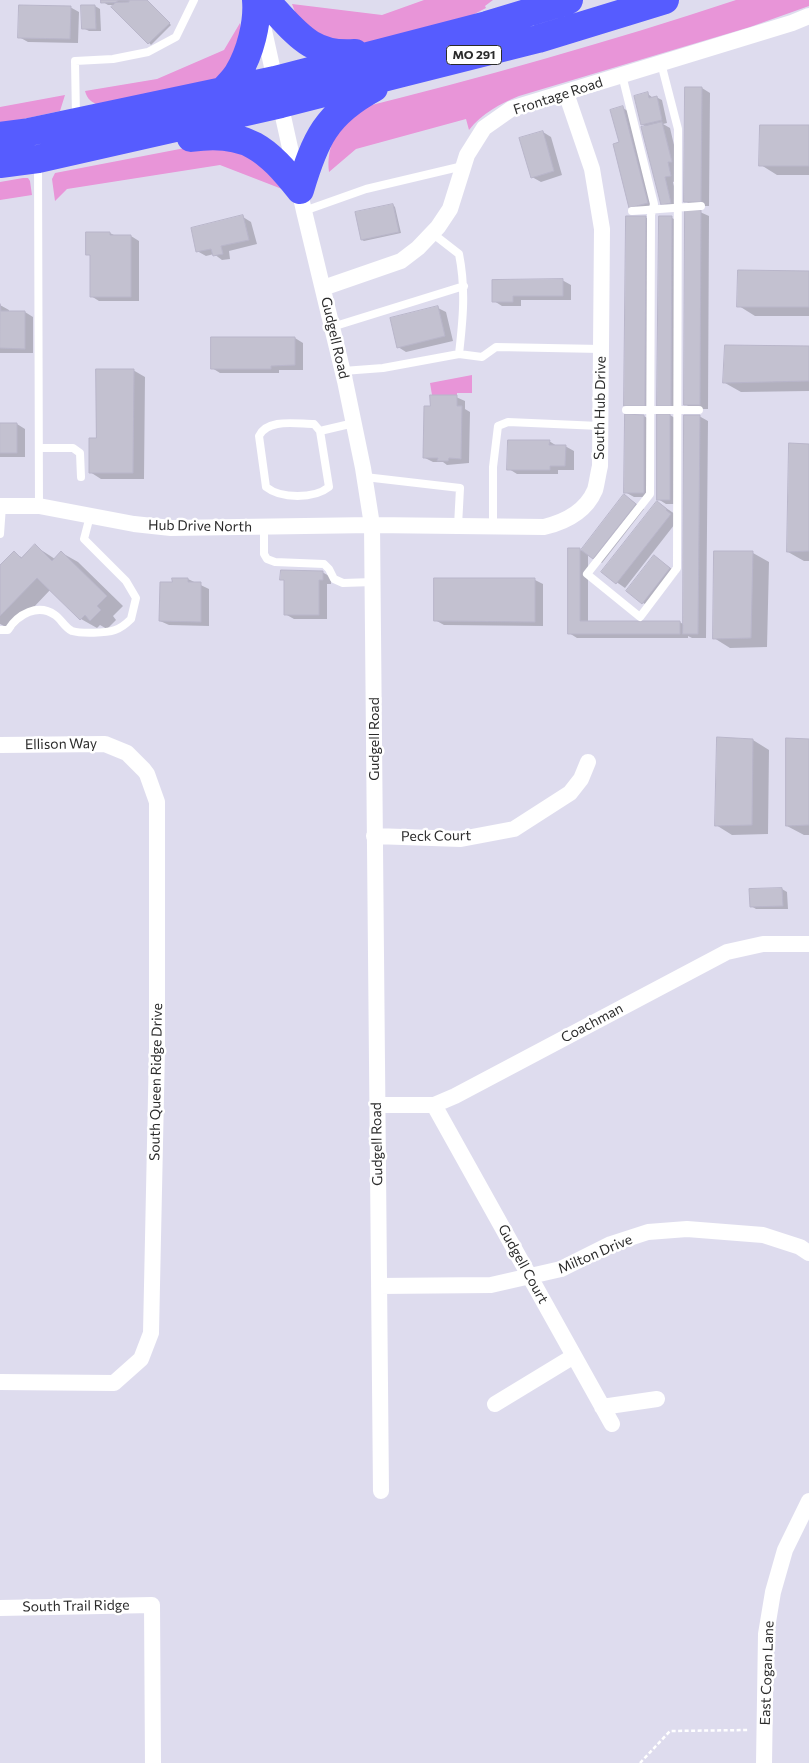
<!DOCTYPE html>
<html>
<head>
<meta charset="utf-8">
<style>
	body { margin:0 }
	canvas { display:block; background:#dedcee }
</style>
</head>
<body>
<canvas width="809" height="1763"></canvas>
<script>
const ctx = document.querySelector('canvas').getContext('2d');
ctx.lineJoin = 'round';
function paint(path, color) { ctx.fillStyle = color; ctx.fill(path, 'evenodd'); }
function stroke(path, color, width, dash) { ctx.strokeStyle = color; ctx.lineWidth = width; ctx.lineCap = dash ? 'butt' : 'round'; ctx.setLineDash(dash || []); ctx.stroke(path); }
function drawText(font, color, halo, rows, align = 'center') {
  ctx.font = font + ' Commissioner,sans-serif'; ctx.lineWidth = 5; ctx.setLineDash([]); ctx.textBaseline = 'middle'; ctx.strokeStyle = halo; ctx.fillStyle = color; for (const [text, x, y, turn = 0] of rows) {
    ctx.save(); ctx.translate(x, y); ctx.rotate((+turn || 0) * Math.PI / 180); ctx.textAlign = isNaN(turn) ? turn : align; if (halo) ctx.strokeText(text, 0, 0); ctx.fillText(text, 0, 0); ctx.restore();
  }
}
paint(new Path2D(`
	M 424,0 L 493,0 L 485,6 L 486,8 L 459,22 L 359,48 L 330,47 L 297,17 L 292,4 L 382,15 Z
	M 736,0 L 809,0 L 809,6 L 750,27 L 519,96 C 500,104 482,113 469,130 L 466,119 L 356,149 L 329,172 C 326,145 338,131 352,110 C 481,78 609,42 736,0 Z
	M 240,23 L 241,30 L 225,77 L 99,105 C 92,103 87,99 85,91 L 157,79 L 224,50 Z
	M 65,95 L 60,111 L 0,124 L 0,107 Z
	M 211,143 L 244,147 L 282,189 L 220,165 L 67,189 L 55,201 L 52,179 L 55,173 Z
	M 23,178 L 28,178 L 30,181 L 32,195 L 0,200 L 0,182 Z
	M 472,375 L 472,393 L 457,393 L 457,395 L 432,395 L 430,383 Z`), '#e895d8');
paint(new Path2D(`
	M 103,0 L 147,0 L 171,25 L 151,45 L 115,5 L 108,5 L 103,2 Z
	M 82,6 L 95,6 L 100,9 L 101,31 L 89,31 L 83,28 Z
	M 70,7 L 79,12 L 78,43 L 28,42 L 19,37 Z
	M 702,88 L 710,93 L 709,206 L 694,206 L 685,201 Z
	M 648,94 L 653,98 L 656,97 L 662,100 L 667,123 L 663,124 L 670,128 L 679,166 L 679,180 L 673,182 L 679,207 L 670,209 L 662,204 L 646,127 L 642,124 Z
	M 623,108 L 631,113 L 656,207 L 639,212 L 630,207 Z
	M 809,126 L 809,175 L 777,175 L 761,165 Z
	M 543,132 L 551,137 L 562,175 L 541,182 L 532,177 Z
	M 393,205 L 395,207 L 401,233 L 364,241 L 362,240 Z
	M 700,212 L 709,216 L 708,409 L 693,409 L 685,404 Z
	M 243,217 L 251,222 L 257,244 L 229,251 L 230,259 L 222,260 L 214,254 L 206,256 L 197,251 Z
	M 645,217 L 654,222 L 653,410 L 634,410 L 625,405 Z
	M 672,218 L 680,222 L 679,410 L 667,410 L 659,405 Z
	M 110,233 L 116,236 L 131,236 L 139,241 L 139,301 L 99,301 L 91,296 L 91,256 L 88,254 Z
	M 809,272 L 809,316 L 755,316 L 739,306 Z
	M 562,280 L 571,285 L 571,300 L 521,300 L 521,306 L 502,306 L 494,301 Z
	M 0,305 L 9,310 L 9,312 L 25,312 L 33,317 L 33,353 L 0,353 Z
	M 438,308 L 446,312 L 453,341 L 406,352 L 398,347 Z
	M 295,338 L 303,343 L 303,370 L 279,370 L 279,373 L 220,373 L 212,368 Z
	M 809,347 L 809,391 L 741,392 L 725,383 Z
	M 133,370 L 145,377 L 144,479 L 101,479 L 90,472 L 97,440 Z
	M 456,397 L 465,401 L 465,409 L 470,412 L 469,463 L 447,465 L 443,462 L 433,462 L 425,458 L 431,407 Z
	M 670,415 L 678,420 L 678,504 L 666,504 L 658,499 Z
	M 644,416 L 652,421 L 652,497 L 634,497 L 625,492 Z
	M 699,416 L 708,421 L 706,638 L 692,638 L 688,636 L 688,638 L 577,638 L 569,633 L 580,550 L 582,551 L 625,496 L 644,509 L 602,563 L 588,554 L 588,622 L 680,622 L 684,625 Z
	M 0,424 L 17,424 L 25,429 L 25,457 L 0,457 Z
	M 549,441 L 557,446 L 565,446 L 574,451 L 574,470 L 558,470 L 558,474 L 517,474 L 509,469 Z
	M 809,445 L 809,561 L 804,561 L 788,552 Z
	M 657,502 L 675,514 L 678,520 L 625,588 L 602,572 Z
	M 35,546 L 55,559 L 62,553 L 78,562 L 123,606 L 113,616 L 116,620 L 107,629 L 100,625 L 97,628 L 81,619 L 51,589 L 14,628 L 6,627 L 0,624 L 0,567 L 14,553 L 23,558 Z
	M 753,553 L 769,562 L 767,647 L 730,648 L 714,638 Z
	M 654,557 L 678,573 L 651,607 L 643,603 Z
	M 322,572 L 331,577 L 331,584 L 327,584 L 327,619 L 294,619 L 285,614 L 286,581 L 282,579 Z
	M 174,579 L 188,579 L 209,589 L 209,626 L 169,625 L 160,621 Z
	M 535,580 L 543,584 L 543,626 L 444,625 L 435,620 Z
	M 753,740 L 769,750 L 768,834 L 732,835 L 716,825 Z
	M 809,740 L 809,835 L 804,835 L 787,826 Z
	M 782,889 L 787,892 L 788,909 L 756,909 L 751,906 Z`), '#0003');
const building = new Path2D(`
	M 101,0 L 129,0 L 129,2 L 101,3 Z
	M 119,0 L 147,0 L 170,23 L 148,44 L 111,7 Z
	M 19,5 L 71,6 L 70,39 L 18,38 Z
	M 81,5 L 95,5 L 96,29 L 82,29 Z
	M 685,87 L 702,87 L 701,202 L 684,202 Z
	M 648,92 L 649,98 L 657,96 L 662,120 L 641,125 L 634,96 Z
	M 623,106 L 648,203 L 629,208 L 613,144 L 619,142 L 610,110 Z
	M 662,122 L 672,162 L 668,162 L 671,176 L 665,177 L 671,203 L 661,205 L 641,127 Z
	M 760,125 L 809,125 L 809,166 L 759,166 Z
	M 543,131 L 554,171 L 531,178 L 519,138 Z
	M 393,204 L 399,232 L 361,240 L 355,212 Z
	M 685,210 L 701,210 L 700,405 L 684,405 Z
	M 243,215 L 249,240 L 221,246 L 223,254 L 213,256 L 211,249 L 196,252 L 191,228 Z
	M 626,216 L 646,216 L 645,406 L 624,406 Z
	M 659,216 L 672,216 L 671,406 L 657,406 Z
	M 86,232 L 110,232 L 110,235 L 131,235 L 131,297 L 90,297 L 90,255 L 86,255 Z
	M 738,270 L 809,271 L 809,307 L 737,307 Z
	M 563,279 L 563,296 L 513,296 L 513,302 L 492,302 L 492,280 Z
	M 0,304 L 1,311 L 25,311 L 25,349 L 0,348 Z
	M 438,306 L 445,336 L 397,348 L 390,318 Z
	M 211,337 L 295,337 L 295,365 L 271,366 L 271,369 L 211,369 Z
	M 725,345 L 809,346 L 809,381 L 723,383 Z
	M 96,369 L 134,369 L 133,473 L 89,473 L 89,438 L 96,438 Z
	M 430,395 L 457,395 L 457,406 L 462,406 L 461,459 L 449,458 L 448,461 L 437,461 L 438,458 L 423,458 L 424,406 L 430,406 Z
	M 625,414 L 644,415 L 644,493 L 624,493 Z
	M 657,414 L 670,414 L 670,500 L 657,500 Z
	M 684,415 L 700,415 L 698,634 L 683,634 Z
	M 0,423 L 17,423 L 17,453 L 0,453 Z
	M 508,440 L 550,440 L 549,445 L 566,445 L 565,466 L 550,466 L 550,470 L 507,470 Z
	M 789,443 L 809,444 L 809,551 L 787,552 Z
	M 624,494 L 636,504 L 593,559 L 581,550 Z
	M 657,501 L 667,509 L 666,510 L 671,514 L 616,584 L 601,572 Z
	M 35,544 L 52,561 L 61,551 L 107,596 L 97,606 L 101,610 L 90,621 L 85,615 L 80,620 L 37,578 L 0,616 L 0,565 L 14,551 L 21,558 Z
	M 568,548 L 580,548 L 580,621 L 680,621 L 680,634 L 568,634 Z
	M 714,551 L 753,551 L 751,638 L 713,639 Z
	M 654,555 L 670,568 L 642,604 L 626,591 Z
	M 281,570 L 323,571 L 323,580 L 319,580 L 319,615 L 284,615 L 284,580 L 280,580 Z
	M 172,578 L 188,578 L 188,582 L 201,582 L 201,622 L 159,621 L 160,582 L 172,582 Z
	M 434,578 L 535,578 L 535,622 L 434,621 Z
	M 717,737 L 753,739 L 752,825 L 715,826 Z
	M 786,738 L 809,739 L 809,825 L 786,826 Z
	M 782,888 L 783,906 L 750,907 L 749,889 Z`);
paint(building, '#c3c1d0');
stroke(building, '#b9b6ca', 1);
stroke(new Path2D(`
	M 640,1763 L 670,1731 L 749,1730`), '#fff', 2.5, [4, 2.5]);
stroke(new Path2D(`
	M 622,75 L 654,204 L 651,215 L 650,494 L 587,574 L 640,617 L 677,568 L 678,129 L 661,63
	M 76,117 L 75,61 L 113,59 L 148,52 L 176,37 L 194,0
	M 38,163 L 39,506
	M 304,211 L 366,189 L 463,166
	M 632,211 L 701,206
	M 432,233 L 459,254 C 466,289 463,319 459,354
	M 332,327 L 464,286
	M 343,371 L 383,368 L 459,354 L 482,357 L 496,347 L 601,349
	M 626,410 L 699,410
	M 320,431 L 329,487 C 314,499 281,499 266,487 L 259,436 C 267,418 297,424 314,424 L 320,431 L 354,423
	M 39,448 L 73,448 L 80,453 L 81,477
	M 365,477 L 460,488 L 458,526
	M 493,526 L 493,467 L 498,426 L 508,422 L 600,426
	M 264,527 L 264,554 L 267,559 L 275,562 L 324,564 L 329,569 L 334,579 L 343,583 L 373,582
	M 0,534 L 2,506
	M 0,630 L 8,630 C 18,614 38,603 55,615 C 61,619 65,628 72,631 C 82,634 106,633 115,630 C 121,628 127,623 131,619 L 136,598 L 126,581 L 84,539 L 90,516`), '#fff', 8);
stroke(new Path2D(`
	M 261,17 L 304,211 L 345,381 L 363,468 L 372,525 L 381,1491
	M 323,288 L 401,261 L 418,248 L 438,227 L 450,209 L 467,155 L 484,128 L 511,109 L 792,23 L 809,16
	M 0,506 L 39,506 L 134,524 L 171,528 L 372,525 L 544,527 C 565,522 586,511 595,490 C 597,483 598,474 600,466 L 602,229 L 592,169 L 566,93
	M 0,745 L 105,744 L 127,753 L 144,770 L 147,774 L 157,802 L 157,1048 L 151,1333 L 141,1359 L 114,1383 L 0,1382
	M 374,836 L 461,839 L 514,829 L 570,793 L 581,779 L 588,762
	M 377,1105 L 434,1105 L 455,1096 L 727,952 L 763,944 L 809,944
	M 434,1105 L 612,1424
	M 379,1286 L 491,1285 L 561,1269 L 611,1244 L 648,1232 L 687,1229 L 763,1235 L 800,1247 L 809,1253
	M 495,1404 L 574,1356
	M 602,1407 L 657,1399
	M 0,1608 L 152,1605 L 153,1763
	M 764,1763 L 766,1634 L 773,1592 L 785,1550 L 809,1501`), '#fff', 16);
stroke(new Path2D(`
	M 265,0 C 294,29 309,57 355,53
	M 222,92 C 227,86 234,80 238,73 C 250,53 258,23 256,0
	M 0,136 L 29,132 L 275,80 L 487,25 L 569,0
	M 191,138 C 247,130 267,149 300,190
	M 0,164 L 38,159 L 281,104 L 403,73 L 538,39 L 665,0
	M 300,190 C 315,139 326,114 374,88`), '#565cff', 28);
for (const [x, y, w] of [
	[474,55,55]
]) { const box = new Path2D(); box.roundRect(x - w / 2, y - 9.5, w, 19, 4); ctx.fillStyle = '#fff'; ctx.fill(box); stroke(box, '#2b2b2b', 1); }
drawText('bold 12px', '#2b2b2b', null, [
	["MO 291",474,55]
]);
drawText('14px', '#2b2b2b', '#fff', [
	["Frontage Road",558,96,-18],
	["Gudgell Road",335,338,77],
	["South Hub Drive",600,408,-89],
	["Hub Drive North",200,526,1],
	["Gudgell Road",374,739,-90],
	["Ellison Way",61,744,-1],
	["Peck Court",436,836,-1],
	["Coachman",592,1023,-28],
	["South Queen Ridge Drive",156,1082,-89],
	["Gudgell Road",377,1144,-91],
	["Milton Drive",595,1254,-23],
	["Gudgell Court",523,1264,61],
	["South Trail Ridge",76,1606,-1],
	["East Cogan Lane",767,1673,-88]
]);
</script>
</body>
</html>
